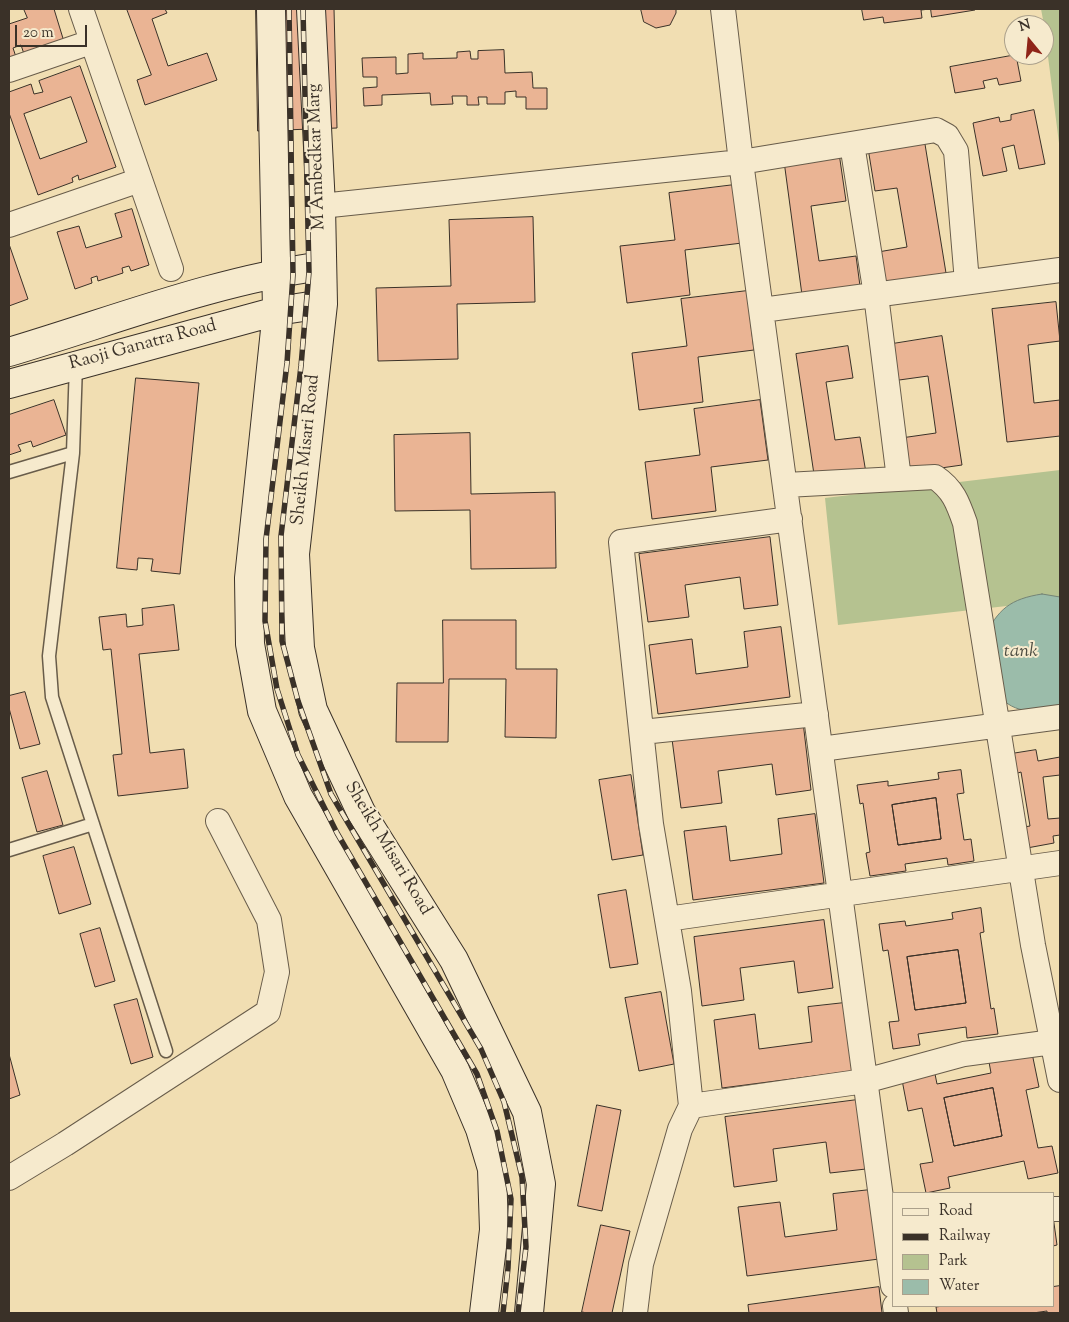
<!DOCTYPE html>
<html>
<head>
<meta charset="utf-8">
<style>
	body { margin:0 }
	#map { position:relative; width:1069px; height:1322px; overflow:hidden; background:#f1deb2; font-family:"Sorts Mill Goudy",serif }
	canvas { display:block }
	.frame { position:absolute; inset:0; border:10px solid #3a3128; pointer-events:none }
	.legend { position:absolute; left:892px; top:1192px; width:162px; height:115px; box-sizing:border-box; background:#f6eacd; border:1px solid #aba08b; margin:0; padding:6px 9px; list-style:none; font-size:15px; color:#3a3128 }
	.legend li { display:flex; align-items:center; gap:10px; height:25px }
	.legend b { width:25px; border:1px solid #aba08b }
	.north { position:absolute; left:1004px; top:15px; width:50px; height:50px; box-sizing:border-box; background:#f6eacd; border:1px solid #aba08b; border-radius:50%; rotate:343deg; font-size:14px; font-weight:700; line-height:20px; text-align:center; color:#3a3128 }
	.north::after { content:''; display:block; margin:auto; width:18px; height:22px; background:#8f2418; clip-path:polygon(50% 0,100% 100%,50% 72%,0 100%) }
	.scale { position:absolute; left:15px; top:25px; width:72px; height:22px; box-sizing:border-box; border:2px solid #3a3128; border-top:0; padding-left:6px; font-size:15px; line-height:18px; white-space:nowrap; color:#3a3128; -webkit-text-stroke:4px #f6eacd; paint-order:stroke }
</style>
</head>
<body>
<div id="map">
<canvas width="1069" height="1322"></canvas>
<div class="frame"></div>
<ul class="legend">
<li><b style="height:6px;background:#f6eacd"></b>Road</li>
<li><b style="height:6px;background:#3a3128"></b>Railway</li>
<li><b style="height:14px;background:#b5c290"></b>Park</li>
<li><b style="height:14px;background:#9bbcaa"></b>Water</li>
</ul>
<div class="north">N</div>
<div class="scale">20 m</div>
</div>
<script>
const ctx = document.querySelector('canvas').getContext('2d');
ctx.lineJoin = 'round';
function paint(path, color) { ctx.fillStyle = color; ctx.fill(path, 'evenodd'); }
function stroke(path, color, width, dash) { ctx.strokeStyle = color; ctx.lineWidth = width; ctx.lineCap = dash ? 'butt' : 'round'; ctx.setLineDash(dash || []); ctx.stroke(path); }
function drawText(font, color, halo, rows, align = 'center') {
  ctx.font = font + ' "Sorts Mill Goudy",serif'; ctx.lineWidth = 4; ctx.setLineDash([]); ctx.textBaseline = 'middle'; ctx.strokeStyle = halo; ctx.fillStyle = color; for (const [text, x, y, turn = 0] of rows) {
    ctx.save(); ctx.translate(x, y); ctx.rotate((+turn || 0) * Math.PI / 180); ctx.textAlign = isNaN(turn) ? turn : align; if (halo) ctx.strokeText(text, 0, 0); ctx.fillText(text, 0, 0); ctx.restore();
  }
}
paint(new Path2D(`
	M 1041,9 L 1060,9 L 1060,151 L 1044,25 Z
	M 1060,470 L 1060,600 L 838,625 L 825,498 Z`), '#b5c290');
const water = new Path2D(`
	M 1042,594 L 1060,597 L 1060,710 C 1040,712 1013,715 999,695 C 994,687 987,650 984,638 C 998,609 1010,599 1042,594 Z`);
paint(water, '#9bbcaa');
stroke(water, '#748476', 1);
const building = new Path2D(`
	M 24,9 L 54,9 L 65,45 L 25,57 L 21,45 L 13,48 L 17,60 L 9,63 L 9,24 L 27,18 Z
	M 127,9 L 165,9 L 167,13 L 152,19 L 168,66 L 207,53 L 217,80 L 145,105 L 137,80 L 151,75 Z
	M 256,9 L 334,9 L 337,128 L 258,131 Z
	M 641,9 L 676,9 L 676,13 L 670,25 L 656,28 L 644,22 Z
	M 862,9 L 930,9 L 921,10 L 922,18 L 884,23 L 883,17 L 864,20 Z
	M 931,9 L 975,9 L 975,10 L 932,17 Z
	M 504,50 L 505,73 L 532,72 L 533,88 L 547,88 L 547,109 L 526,109 L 526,97 L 516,97 L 516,91 L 505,92 L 505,104 L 487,104 L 487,97 L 478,97 L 479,105 L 467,105 L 467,96 L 452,96 L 453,104 L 431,105 L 430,93 L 382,95 L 382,105 L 364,106 L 363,88 L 377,87 L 377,77 L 363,77 L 362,58 L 396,57 L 396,74 L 408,73 L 408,54 L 423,53 L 423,59 L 457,58 L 457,52 L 470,51 L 471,59 L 478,59 L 478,51 Z
	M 1016,55 L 1021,81 L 999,85 L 997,78 L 983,81 L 985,88 L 955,93 L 950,67 Z
	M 80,66 L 116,167 L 79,180 L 78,175 L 72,178 L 73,182 L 38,195 L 9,113 L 9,92 L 31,84 L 34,94 L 43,92 L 39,81 ZM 71,97 L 87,142 L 40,159 L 24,114 Z
	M 1034,110 L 1045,164 L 1019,169 L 1014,145 L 1002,148 L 1007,171 L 983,176 L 973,123 L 999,117 L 1000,122 L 1011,120 L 1011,115 Z
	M 924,138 L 946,273 L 883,284 L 878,252 L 907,247 L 897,188 L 875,191 L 868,148 Z
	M 839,153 L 846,201 L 811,206 L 819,261 L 856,256 L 860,286 L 802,295 L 784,161 Z
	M 734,185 L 742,243 L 685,250 L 690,295 L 627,303 L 620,246 L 675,240 L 669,193 Z
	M 132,209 L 149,265 L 131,271 L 129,266 L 122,268 L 123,273 L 98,281 L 97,276 L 91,278 L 92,283 L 75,289 L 57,232 L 79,226 L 86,248 L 122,237 L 115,214 Z
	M 533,217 L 535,302 L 457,304 L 458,359 L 378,361 L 376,288 L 451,286 L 449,220 Z
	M 9,244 L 28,299 L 9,306 Z
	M 747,291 L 754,350 L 698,357 L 703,402 L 639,410 L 632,353 L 687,346 L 681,299 Z
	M 1056,302 L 1060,341 L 1028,345 L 1034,403 L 1060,400 L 1060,436 L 1007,442 L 992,309 Z
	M 942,336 L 962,465 L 906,473 L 901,438 L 936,433 L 928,376 L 892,381 L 886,345 Z
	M 848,346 L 853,378 L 826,382 L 835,440 L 860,437 L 866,473 L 815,481 L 796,354 Z
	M 136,378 L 199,383 L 180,574 L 151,571 L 153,559 L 138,558 L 137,570 L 117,568 Z
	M 54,400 L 66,435 L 33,447 L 31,441 L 18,445 L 21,451 L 9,455 L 9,415 Z
	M 760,400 L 768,460 L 711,467 L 716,511 L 652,519 L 645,462 L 700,455 L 694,409 Z
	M 470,433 L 471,494 L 555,492 L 556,568 L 471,569 L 470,510 L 395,511 L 394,435 Z
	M 770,537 L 778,605 L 744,609 L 740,577 L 685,585 L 689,617 L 648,622 L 639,554 Z
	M 174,605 L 179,650 L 139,654 L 150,753 L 184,749 L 188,788 L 118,796 L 113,755 L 122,754 L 111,649 L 103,650 L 99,617 L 126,614 L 127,627 L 143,625 L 142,609 Z
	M 443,620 L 516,620 L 516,669 L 557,669 L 556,738 L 505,737 L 506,679 L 449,679 L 448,742 L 396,742 L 397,683 L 443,683 Z
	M 781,627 L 790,697 L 658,714 L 649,645 L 692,639 L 696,674 L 748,667 L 744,632 Z
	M 25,692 L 40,744 L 20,749 L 9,708 L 9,696 Z
	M 803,722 L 811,790 L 776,795 L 772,764 L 718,771 L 722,803 L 681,808 L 672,739 Z
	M 1036,750 L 1038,761 L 1060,757 L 1060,775 L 1043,777 L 1048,819 L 1060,818 L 1060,835 L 1053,836 L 1054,843 L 1027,848 L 1024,827 L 1030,826 L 1021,772 L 1015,774 L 1011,754 Z
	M 961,770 L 964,793 L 957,794 L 964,840 L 971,839 L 974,861 L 948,865 L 947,858 L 905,864 L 906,871 L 870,876 L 866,853 L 870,852 L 863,803 L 860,804 L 857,785 L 888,781 L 888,786 L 939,779 L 938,773 ZM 936,798 L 941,839 L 898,845 L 892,805 Z
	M 47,771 L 63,825 L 37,832 L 22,778 Z
	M 631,775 L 643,855 L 612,860 L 599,780 Z
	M 936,798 L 941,839 L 898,845 L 892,805 Z
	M 815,814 L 824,883 L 693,900 L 684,831 L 726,826 L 730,861 L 782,854 L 778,819 Z
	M 74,847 L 91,904 L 59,914 L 43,856 Z
	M 626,890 L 638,964 L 610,968 L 598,895 Z
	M 981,908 L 984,932 L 980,933 L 991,1009 L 994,1008 L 998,1034 L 967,1038 L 966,1027 L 918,1034 L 920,1045 L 893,1049 L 889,1022 L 899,1021 L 888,950 L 883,951 L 879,924 L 905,921 L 906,926 L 953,919 L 952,913 ZM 958,950 L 966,1003 L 915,1010 L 907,957 Z
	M 824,920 L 833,988 L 798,993 L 794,961 L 740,968 L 744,1000 L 702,1006 L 694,937 Z
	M 100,928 L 115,981 L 95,987 L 80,934 Z
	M 958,950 L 966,1003 L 915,1010 L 907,957 Z
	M 661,992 L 674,1064 L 639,1071 L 625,998 Z
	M 137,999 L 153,1057 L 131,1064 L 114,1005 Z
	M 844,1003 L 853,1071 L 722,1088 L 714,1020 L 755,1014 L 759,1049 L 812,1042 L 808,1007 Z
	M 1032,1053 L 1039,1087 L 1026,1090 L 1038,1148 L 1052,1146 L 1058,1173 L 1028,1179 L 1024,1161 L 948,1177 L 950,1188 L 926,1193 L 920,1164 L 933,1162 L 922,1108 L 908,1111 L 902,1080 L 935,1074 L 937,1084 L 991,1073 L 989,1062 ZM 993,1088 L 1002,1136 L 954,1146 L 944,1098 Z
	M 9,1054 L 20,1095 L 9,1099 Z
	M 993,1088 L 1002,1136 L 954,1146 L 944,1098 Z
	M 857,1100 L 866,1169 L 830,1173 L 826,1142 L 773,1149 L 777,1181 L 734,1187 L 725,1117 Z
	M 597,1105 L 621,1110 L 602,1211 L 578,1206 Z
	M 870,1190 L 879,1259 L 747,1276 L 738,1207 L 780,1202 L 785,1237 L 837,1230 L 833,1194 Z
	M 1053,1216 L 1057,1245 L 1053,1246 Z
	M 601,1225 L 630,1231 L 612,1313 L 587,1313 L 582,1312 Z
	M 1060,1286 L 1060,1313 L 1047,1313 L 1047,1311 L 1033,1313 L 937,1313 L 936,1307 L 943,1306 L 1053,1306 L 1053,1287 Z
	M 879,1287 L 882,1313 L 749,1313 L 748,1305 Z`);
paint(building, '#eab494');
stroke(building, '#3a3128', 1);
const lane = new Path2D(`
	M 73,453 L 76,364
	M 9,472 L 73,453 L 49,656 L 52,697 L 166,1051
	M 9,850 L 93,824`);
const street = new Path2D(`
	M 81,9 L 171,269
	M 723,9 L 741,162 L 893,1286
	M 9,70 L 91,42
	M 852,144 L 876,295 L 899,479
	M 321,206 L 741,162 L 936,130 L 947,136 L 956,151 L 967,282
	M 9,225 L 140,180
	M 762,310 L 1060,270
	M 786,485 L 935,477 C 953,489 958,503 965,523 L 1033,945 L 1060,1080
	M 642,732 L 816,714
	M 821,749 L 1060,717
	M 667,919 L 1060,863
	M 691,1106 L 865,1081 L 964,1054 L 1060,1041
	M 9,1178 L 65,1144 L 268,1012 L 277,972 L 269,920 L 218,821
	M 1053,1209 L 1060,1209
	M 895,1306 L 896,1313
	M 635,1313 L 641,1264 L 680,1129 L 691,1106 L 679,991 L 651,824 L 621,542 L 790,519`);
const secondary = new Path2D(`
	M 271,9 L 277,311 L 249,578 L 250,644 L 262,711 L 298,796 L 455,1070 L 480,1129 L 492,1169 L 494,1230 L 484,1313
	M 311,9 L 321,206 L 323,304 L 295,554 L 300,648 L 313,710 L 361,812 L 454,960 L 527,1112 L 541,1184 L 529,1313
	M 9,352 C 113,321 214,281 322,266
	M 9,384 L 277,311 L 323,304`);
stroke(lane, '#685c4a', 15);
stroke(street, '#685c4a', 26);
stroke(secondary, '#3a3128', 30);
stroke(lane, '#f6eacd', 12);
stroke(street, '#f6eacd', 24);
stroke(secondary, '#f6eacd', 28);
const rail = new Path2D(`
	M 289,9 L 293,275 L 287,363 L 266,539 L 265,621 L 277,689 L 298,755 L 337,833 L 477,1074 L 497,1131 L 511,1199 L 508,1268 L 503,1313
	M 303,9 L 309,272 L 301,366 L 281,536 L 282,641 L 298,701 L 331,794 L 481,1049 L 504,1102 L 522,1177 L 526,1247 L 518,1313`);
stroke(rail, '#3a3128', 5.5);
stroke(rail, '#f6eacd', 4, [11]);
drawText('18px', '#3a3128', '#f6eacd', [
	["M Ambedkar Marg",318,157,-92],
	["Raoji Ganatra Road",143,346,-15],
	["Sheikh Misari Road",307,450,-84],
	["Sheikh Misari Road",387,849,59]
]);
drawText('italic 19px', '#4d4d42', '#f6eacd', [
	["tank",1021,653]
]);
</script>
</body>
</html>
